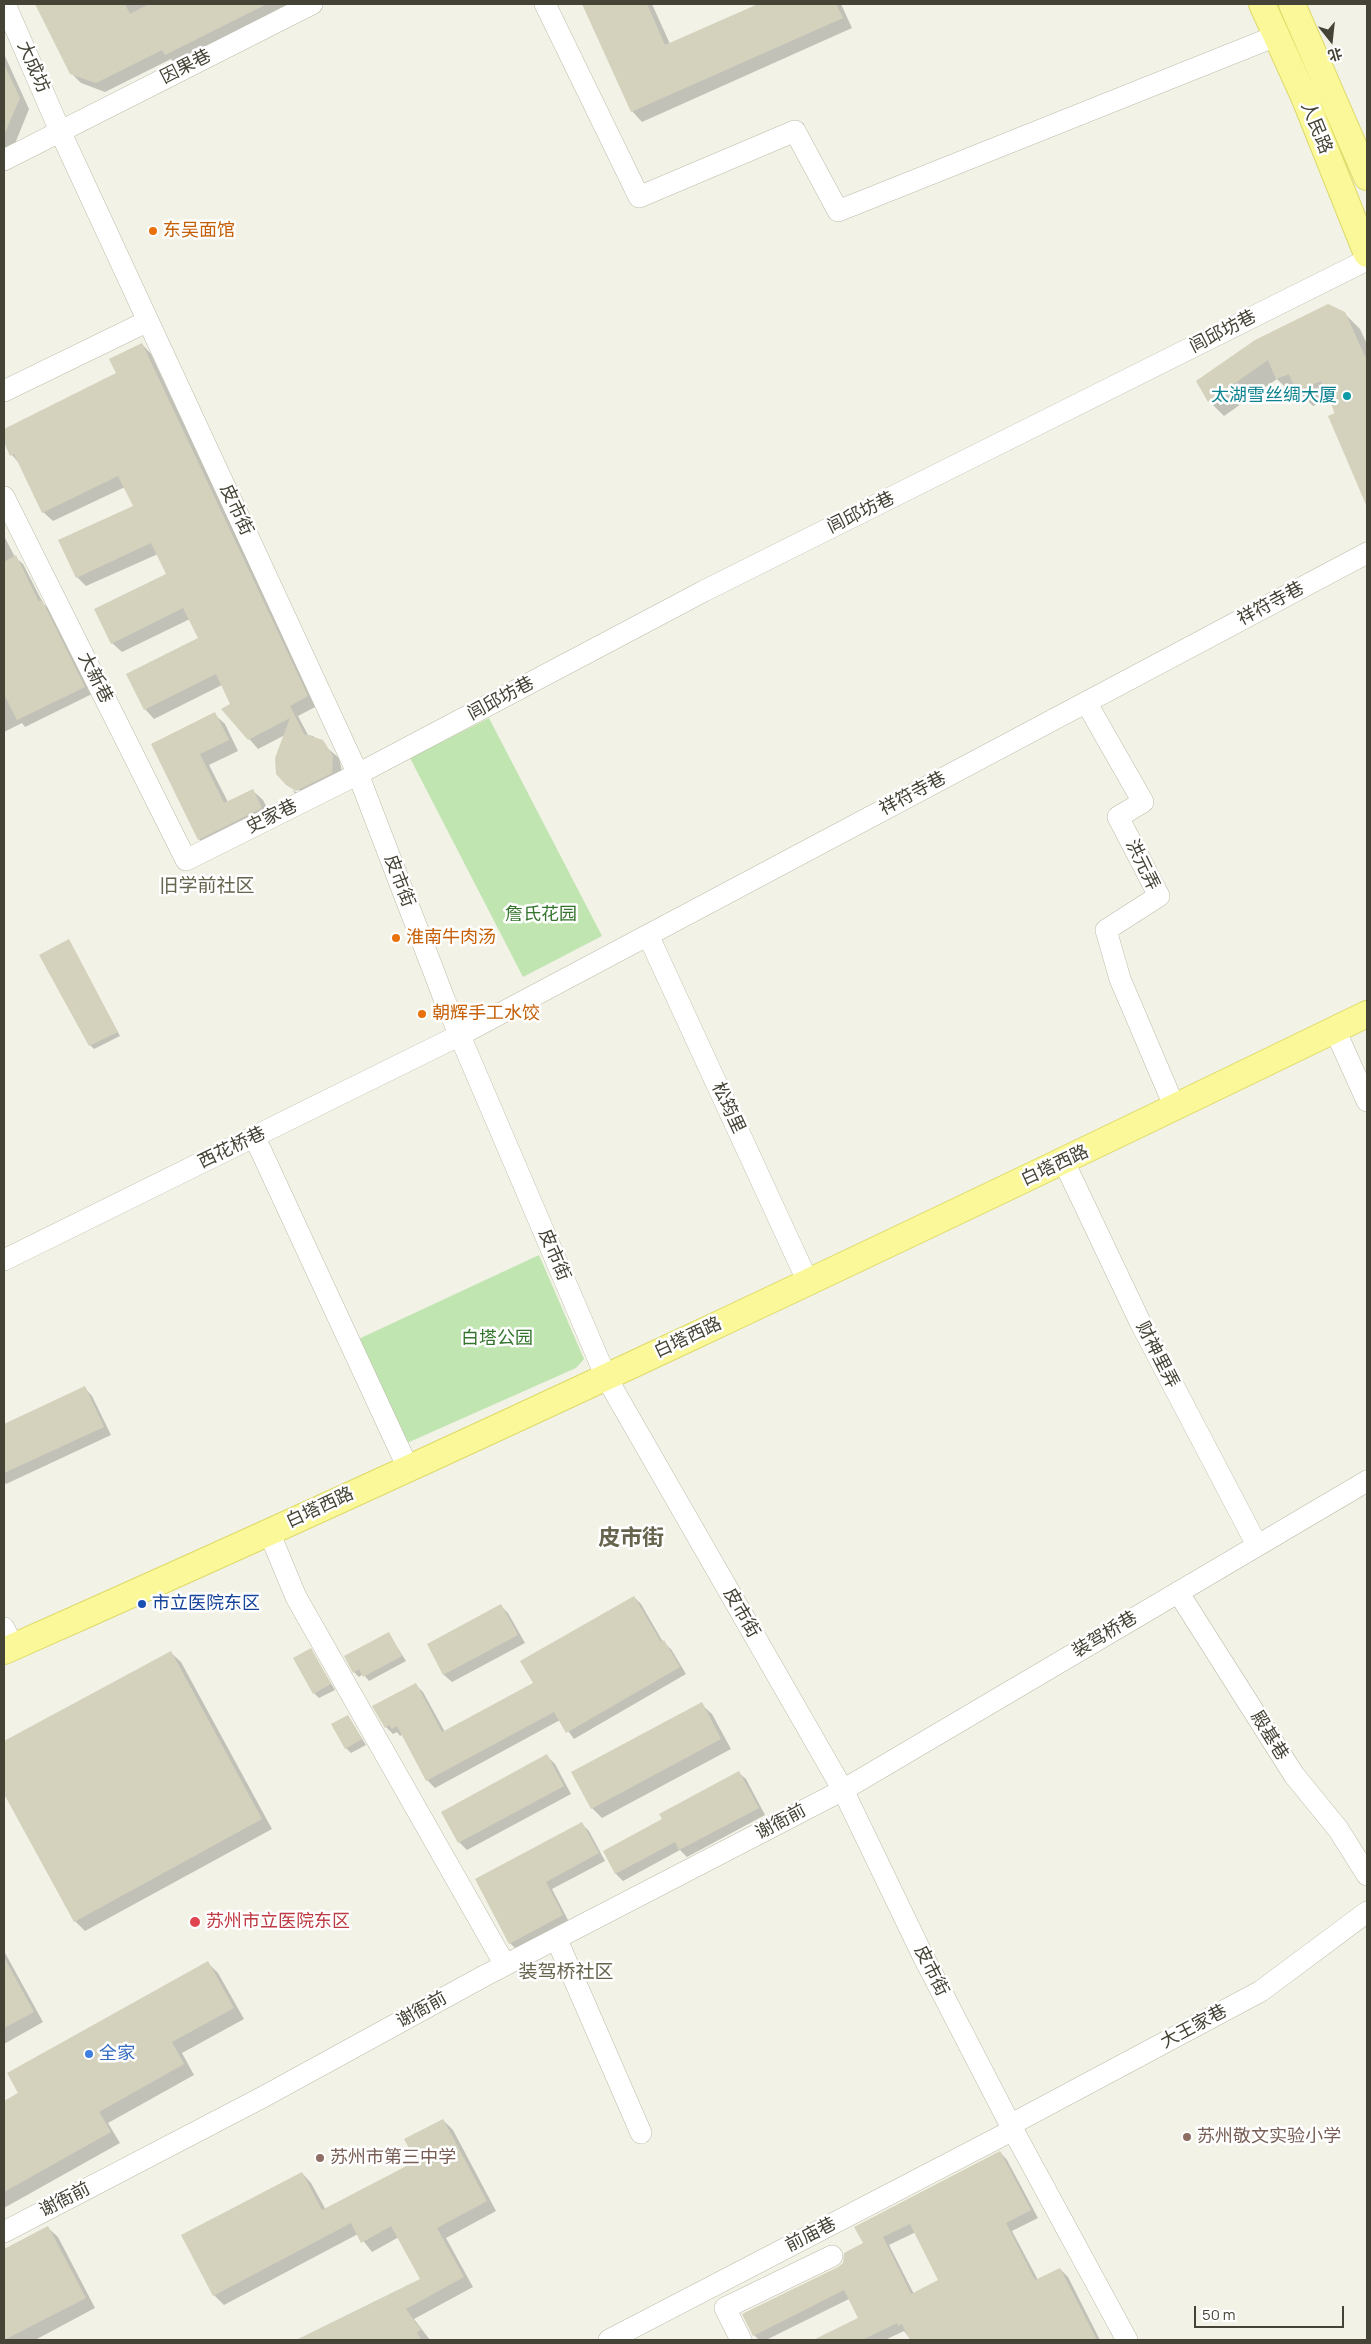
<!DOCTYPE html>
<html>
<head>
<meta charset="utf-8">
<style>
	body { margin:0 }
	#map { position:relative; width:1371px; height:2344px; overflow:hidden; background:#f2f2e7; font-family:Manrope,"Noto Sans SC",sans-serif }
	canvas { display:block }
	.frame { position:absolute; inset:0; border:5px solid #454336; pointer-events:none }
	.north { position:absolute; left:1306px; top:15px; width:50px; height:50px; -webkit-text-stroke:4px #fff; paint-order:stroke; rotate:164deg; font-size:14px; font-weight:700; line-height:20px; text-align:center; color:#454336 }
	.north::after { content:''; display:block; margin:auto; width:18px; height:22px; background:#454336; clip-path:polygon(50% 0,100% 100%,50% 72%,0 100%) }
	.scale { position:absolute; left:1194px; top:2306px; width:150px; height:22px; box-sizing:border-box; border:2px solid #454336; border-top:0; padding-left:6px; font-size:15px; line-height:18px; white-space:nowrap; color:#454336; -webkit-text-stroke:4px #fff; paint-order:stroke }
</style>
</head>
<body>
<div id="map">
<canvas width="1371" height="2344"></canvas>
<div class="frame"></div>
<div class="north">北</div>
<div class="scale">50 m</div>
</div>
<script>
const ctx = document.querySelector('canvas').getContext('2d');
ctx.lineJoin = 'round';
function paint(path, color) { ctx.fillStyle = color; ctx.fill(path, 'evenodd'); }
function stroke(path, color, width, dash) { ctx.strokeStyle = color; ctx.lineWidth = width; ctx.lineCap = dash ? 'butt' : 'round'; ctx.setLineDash(dash || []); ctx.stroke(path); }
function drawText(font, color, halo, rows, align = 'center') {
  ctx.font = font + ' Manrope,"Noto Sans SC",sans-serif'; ctx.lineWidth = 5; ctx.setLineDash([]); ctx.textBaseline = 'middle'; ctx.strokeStyle = halo; ctx.fillStyle = color; for (const [text, x, y, turn = 0] of rows) {
    ctx.save(); ctx.translate(x, y); ctx.rotate((+turn || 0) * Math.PI / 180); ctx.textAlign = isNaN(turn) ? turn : align; if (halo) ctx.strokeText(text, 0, 0); ctx.fillText(text, 0, 0); ctx.restore();
  }
}
paint(new Path2D(`
	M 489,718 L 602,936 L 523,977 L 410,758 Z
	M 539,1255 L 584,1359 L 576,1368 L 398,1447 L 350,1343 Z`), '#c0e5b1');
paint(new Path2D(`
	M 36,4 L 293,4 L 175,64 L 171,59 L 105,92 L 81,83 L 71,73 Z
	M 584,4 L 652,4 L 670,44 L 761,4 L 841,4 L 852,28 L 642,122 L 632,111 Z
	M 4,54 L 29,109 L 12,151 L 4,154 Z
	M 1344,313 L 1360,329 L 1367,344 L 1367,490 L 1357,480 L 1330,399 L 1313,406 L 1298,391 L 1292,394 L 1277,379 L 1224,416 L 1209,401 L 1198,382 Z
	M 142,344 L 151,354 L 317,706 L 298,716 L 308,735 L 313,736 L 339,758 L 343,775 L 341,782 L 307,800 L 297,795 L 292,790 L 302,795 L 303,792 L 287,785 L 277,773 L 277,758 L 285,735 L 258,749 L 223,709 L 232,705 L 222,685 L 154,719 L 145,709 L 127,674 L 199,638 L 190,619 L 122,652 L 112,643 L 96,610 L 168,575 L 158,554 L 86,586 L 77,577 L 60,540 L 135,506 L 125,487 L 53,521 L 43,512 L 19,463 L 12,455 L 4,439 L 4,430 L 118,374 L 111,359 Z
	M 4,536 L 15,557 L 23,564 L 43,603 L 49,609 L 92,694 L 25,727 L 22,723 L 4,732 Z
	M 214,714 L 225,724 L 238,751 L 209,765 L 228,802 L 252,790 L 263,800 L 272,818 L 210,850 L 199,839 L 152,744 Z
	M 68,940 L 120,1036 L 94,1049 L 90,1045 Z
	M 85,1388 L 92,1396 L 111,1435 L 6,1484 L 4,1482 L 4,1425 Z
	M 634,1597 L 641,1604 L 663,1642 L 671,1649 L 686,1674 L 574,1739 L 560,1720 L 435,1788 L 427,1780 L 403,1734 L 400,1736 L 397,1732 L 393,1734 L 386,1727 L 416,1685 L 423,1692 L 445,1732 L 534,1684 Z
	M 501,1606 L 508,1613 L 525,1643 L 452,1682 L 444,1675 L 428,1644 Z
	M 389,1634 L 406,1661 L 369,1681 L 363,1674 L 359,1677 L 354,1672 Z
	M 311,1650 L 335,1690 L 319,1698 L 314,1693 Z
	M 170,1652 L 181,1662 L 272,1829 L 85,1931 L 75,1921 L 4,1791 L 4,1743 Z
	M 701,1704 L 712,1714 L 731,1749 L 602,1818 L 592,1808 Z
	M 348,1716 L 366,1745 L 351,1753 L 346,1748 Z
	M 547,1756 L 555,1764 L 571,1794 L 467,1850 L 459,1842 Z
	M 739,1773 L 746,1779 L 765,1815 L 687,1857 L 680,1850 L 623,1881 L 616,1874 L 604,1852 L 664,1820 Z
	M 582,1824 L 589,1831 L 605,1861 L 552,1889 L 569,1922 L 517,1950 L 510,1943 L 477,1880 Z
	M 4,1951 L 43,2022 L 4,2044 Z
	M 207,1962 L 218,1973 L 244,2019 L 182,2053 L 194,2075 L 108,2123 L 120,2143 L 4,2208 L 4,2102 L 20,2093 Z
	M 443,2120 L 453,2130 L 496,2211 L 446,2238 L 473,2287 L 414,2319 L 430,2340 L 298,2340 L 422,2280 L 399,2237 L 372,2252 L 358,2234 L 224,2305 L 214,2295 L 302,2173 L 311,2183 L 326,2210 L 418,2162 Z
	M 1000,2152 L 1007,2160 L 1038,2218 L 1012,2231 L 1038,2280 L 1060,2269 L 1068,2277 L 1100,2340 L 911,2340 L 904,2331 L 885,2340 L 815,2340 L 859,2318 L 849,2299 L 766,2340 L 759,2340 L 754,2335 L 839,2268 L 865,2244 ZM 916,2232 L 940,2281 L 914,2294 L 889,2245 Z
	M 47,2227 L 58,2237 L 95,2308 L 35,2340 L 4,2340 L 4,2250 Z`), '#0003');
paint(new Path2D(`
	M 35,4 L 125,4 L 130,14 L 149,4 L 267,4 L 165,55 L 162,50 L 96,83 L 70,74 Z
	M 582,4 L 647,4 L 665,45 L 758,4 L 836,4 L 843,18 L 631,112 Z
	M 4,64 L 20,98 L 4,135 Z
	M 1328,304 L 1345,312 L 1367,361 L 1367,507 L 1328,416 L 1335,413 L 1321,381 L 1296,391 L 1289,374 L 1276,379 L 1268,360 L 1208,402 L 1196,381 L 1255,340 Z
	M 142,343 L 308,696 L 290,706 L 304,734 L 323,740 L 333,756 L 332,773 L 296,791 L 286,785 L 276,774 L 275,758 L 290,718 L 248,740 L 221,709 L 230,704 L 216,674 L 144,710 L 126,674 L 198,638 L 183,608 L 111,644 L 94,609 L 166,574 L 151,543 L 76,578 L 58,540 L 133,506 L 118,476 L 42,513 L 14,454 L 10,456 L 4,442 L 4,429 L 116,373 L 109,359 Z
	M 16,555 L 39,602 L 42,600 L 85,687 L 17,720 L 4,694 L 4,562 Z
	M 215,712 L 229,740 L 200,754 L 224,803 L 253,789 L 262,808 L 198,840 L 151,744 Z
	M 69,939 L 118,1032 L 89,1046 L 39,955 Z
	M 85,1386 L 104,1427 L 4,1473 L 4,1424 Z
	M 634,1596 L 661,1642 L 664,1640 L 680,1667 L 566,1733 L 554,1712 L 426,1781 L 397,1726 L 392,1729 L 389,1725 L 385,1728 L 372,1706 L 416,1683 L 442,1732 L 533,1683 L 520,1661 Z
	M 501,1604 L 518,1635 L 443,1675 L 427,1644 Z
	M 389,1632 L 402,1656 L 363,1677 L 359,1669 L 353,1673 L 344,1656 Z
	M 311,1648 L 331,1684 L 313,1694 L 293,1658 Z
	M 171,1651 L 262,1819 L 74,1922 L 4,1794 L 4,1741 Z
	M 702,1702 L 721,1739 L 591,1809 L 571,1772 Z
	M 348,1715 L 362,1739 L 345,1749 L 331,1724 Z
	M 547,1754 L 564,1786 L 458,1843 L 441,1812 Z
	M 739,1771 L 759,1808 L 679,1850 L 675,1842 L 615,1874 L 603,1851 L 662,1819 L 659,1814 Z
	M 582,1822 L 599,1853 L 546,1882 L 563,1915 L 509,1944 L 475,1879 Z
	M 4,1957 L 34,2012 L 4,2028 Z
	M 208,1961 L 234,2008 L 172,2042 L 184,2064 L 99,2112 L 111,2132 L 4,2192 L 4,2101 L 18,2093 L 7,2073 Z
	M 443,2119 L 487,2201 L 437,2228 L 464,2277 L 406,2309 L 421,2330 L 417,2332 L 421,2340 L 296,2340 L 420,2279 L 391,2226 L 361,2243 L 351,2223 L 213,2296 L 181,2235 L 302,2172 L 322,2210 L 416,2161 L 404,2139 Z
	M 1000,2151 L 1031,2210 L 1006,2223 L 1035,2280 L 1060,2268 L 1097,2340 L 910,2340 L 902,2324 L 898,2326 L 897,2323 L 862,2340 L 813,2340 L 858,2318 L 844,2290 L 753,2336 L 742,2314 L 838,2267 L 843,2263 L 844,2253 L 863,2243 L 854,2227 ZM 910,2224 L 938,2280 L 911,2294 L 883,2237 Z
	M 48,2226 L 86,2298 L 4,2340 L 4,2249 Z`), '#d4d1bc');
const minor = new Path2D(`
	M 5,4 L 60,131 L 358,774 L 445,1001 L 606,1377 L 843,1790 L 923,1956 L 1013,2130 L 1127,2340
	M 545,4 L 639,197 L 795,131 L 838,211 L 1276,36
	M 4,160 L 312,4
	M 4,391 L 148,321
	M 4,497 L 186,860 L 358,774 L 704,591 L 1367,260
	M 1086,702 L 1143,802 L 1118,817 L 1159,896 L 1106,930 L 1120,979 L 1175,1108
	M 648,935 L 808,1282
	M 1335,1030 L 1367,1101
	M 255,1138 L 408,1468
	M 1064,1162 L 1141,1324 L 1257,1545
	M 4,1260 L 460,1035 L 1367,553
	M 269,1532 L 296,1597 L 505,1965
	M 1178,1592 L 1294,1775 L 1338,1829 L 1367,1875
	M 4,1628 L 13,1647
	M 557,1940 L 641,2133
	M 1010,2125 L 1261,1991 L 1367,1912
	M 4,2232 L 263,2097 L 484,1976 L 843,1790 L 1367,1481
	M 609,2340 L 1013,2130
	M 741,2340 L 725,2308 L 832,2256`);
const major = new Path2D(`
	M 1262,4 L 1305,99 L 1367,254
	M 1292,4 L 1367,177
	M 4,1651 C 463,1448 916,1233 1367,1014`);
stroke(minor, '#bdbca9', 22);
stroke(major, '#deda69', 28);
stroke(minor, '#fff', 21);
stroke(major, '#faf898', 26);
for (const [x, y, r, color] of [
	[153,231,5,"#e8710a"],
	[1347,396,5,"#0f9aa8"],
	[396,938,5,"#e8710a"],
	[422,1014,5,"#e8710a"],
	[142,1604,5,"#1a4fb4"],
	[195,1922,6,"#e0444e"],
	[89,2054,5,"#3f7fe0"],
	[1187,2137,5,"#8d6e63"],
	[320,2158,5,"#8d6e63"]
]) { const dot = new Path2D(); dot.arc(x, y, r, 0, 2 * Math.PI); ctx.fillStyle = color; ctx.fill(dot); stroke(dot, '#fff', 2); }
drawText('18px', '#454336', '#fff', [
	["大成坊",33,67,66],
	["因果巷",186,67,-27],
	["人民路",1316,128,68],
	["闾邱坊巷",1223,332,-27],
	["皮市街",236,510,65],
	["闾邱坊巷",861,513,-26],
	["祥符寺巷",1271,604,-28],
	["大新巷",95,678,63],
	["闾邱坊巷",501,699,-28],
	["祥符寺巷",913,794,-28],
	["史家巷",272,817,-26],
	["洪元弄",1142,865,64],
	["皮市街",399,881,69],
	["松筠里",728,1108,65],
	["西花桥巷",232,1148,-26],
	["白塔西路",1055,1166,-25],
	["皮市街",554,1255,67],
	["白塔西路",688,1338,-25],
	["财神里弄",1157,1355,63],
	["白塔西路",320,1508,-25],
	["皮市街",741,1613,60],
	["装驾桥巷",1105,1635,-31],
	["殿基巷",1269,1736,58],
	["谢衙前",781,1822,-28],
	["皮市街",931,1971,63],
	["谢衙前",422,2010,-29],
	["大王家巷",1194,2027,-28],
	["谢衙前",65,2200,-27],
	["前庙巷",811,2235,-27]
]);
drawText('18px', '#c56008', '#fff', [
	["东吴面馆",163,231],
	["淮南牛肉汤",406,938],
	["朝辉手工水饺",432,1014]
], 'left');
drawText('18px', '#0d838f', '#fff', [
	["太湖雪丝绸大厦",1337,396]
], 'right');
drawText('18px', '#34742c', '#fff', [
	["詹氏花园",541,915],
	["白塔公园",497,1339]
]);
drawText('18px', '#164399', '#fff', [
	["市立医院东区",152,1604]
], 'left');
drawText('18px', '#be3a42', '#fff', [
	["苏州市立医院东区",206,1922]
], 'left');
drawText('18px', '#366cbe', '#fff', [
	["全家",99,2054]
], 'left');
drawText('18px', '#785e54', '#fff', [
	["苏州敬文实验小学",1197,2137],
	["苏州市第三中学",330,2158]
], 'left');
drawText('19px', '#67644e', '#fff', [
	["旧学前社区",207,887],
	["装驾桥社区",566,1973]
]);
drawText('bold 22px', '#67644e', '#fff', [
	["皮市街",631,1539]
]);
</script>
</body>
</html>
